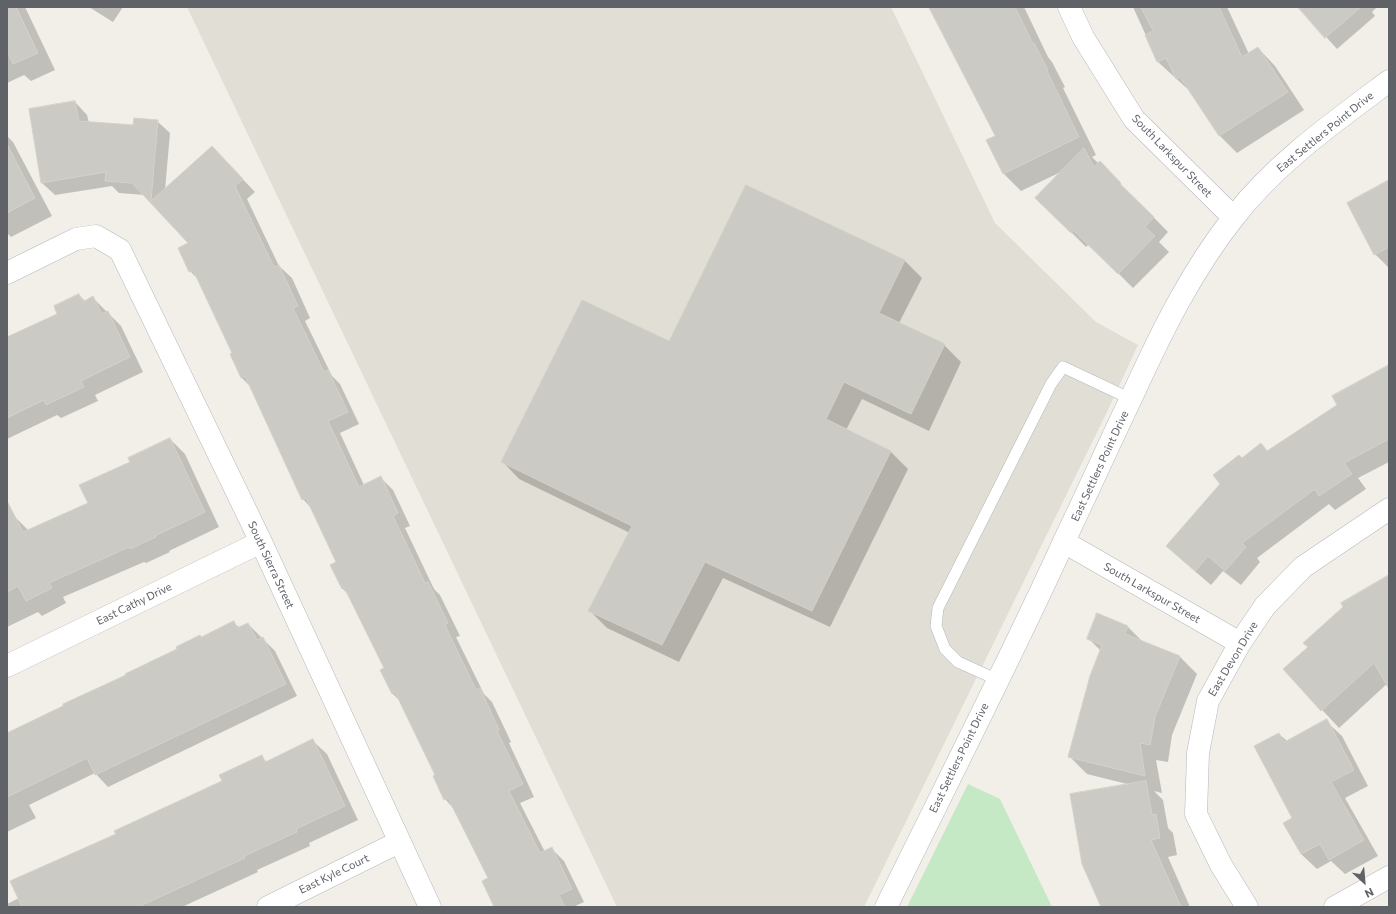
<!DOCTYPE html>
<html>
<head>
<meta charset="utf-8">
<style>
	body { margin:0 }
	#map { position:relative; width:1396px; height:914px; overflow:hidden; background:#f1efe8; font-family:Commissioner,sans-serif }
	canvas { display:block }
	.frame { position:absolute; inset:0; border:8px solid #5f6368; pointer-events:none }
	.north { position:absolute; left:1344px; top:862px; width:40px; height:40px; -webkit-text-stroke:3px #fff; paint-order:stroke; rotate:154deg; font-size:11px; font-weight:700; line-height:16px; text-align:center; color:#5f6368 }
	.north::after { content:''; display:block; margin:auto; width:14px; height:18px; background:#5f6368; clip-path:polygon(50% 0,100% 100%,50% 72%,0 100%) }
</style>
</head>
<body>
<div id="map">
<canvas width="1396" height="914"></canvas>
<div class="frame"></div>
<div class="north">N</div>
</div>
<script>
const ctx = document.querySelector('canvas').getContext('2d');
ctx.lineJoin = 'round';
function paint(path, color) { ctx.fillStyle = color; ctx.fill(path, 'evenodd'); }
function stroke(path, color, width, dash) { ctx.strokeStyle = color; ctx.lineWidth = width; ctx.lineCap = dash ? 'butt' : 'round'; ctx.setLineDash(dash || []); ctx.stroke(path); }
function drawText(font, color, halo, rows, align = 'center') {
  ctx.font = font + ' Commissioner,sans-serif'; ctx.lineWidth = 3; ctx.setLineDash([]); ctx.textBaseline = 'middle'; ctx.strokeStyle = halo; ctx.fillStyle = color; for (const [text, x, y, turn = 0] of rows) {
    ctx.save(); ctx.translate(x, y); ctx.rotate((+turn || 0) * Math.PI / 180); ctx.textAlign = isNaN(turn) ? turn : align; if (halo) ctx.strokeText(text, 0, 0); ctx.fillText(text, 0, 0); ctx.restore();
  }
}
paint(new Path2D(`
	M 187,7 L 891,7 L 995,223 L 1096,322 L 1138,345 L 1106,414 L 864,907 L 617,907 Z`), '#e1ded6');
paint(new Path2D(`
	M 968,784 L 1000,799 L 1052,907 L 907,907 Z`), '#c5e8c5');
paint(new Path2D(`
	M 7,7 L 25,7 L 55,70 L 31,81 L 24,75 L 7,83 Z
	M 89,7 L 123,7 L 113,22 Z
	M 930,7 L 1023,7 L 1025,9 L 1048,57 L 1052,62 L 1065,87 L 1063,88 L 1096,155 L 1092,157 L 1099,164 L 1100,163 L 1168,232 L 1159,242 L 1169,252 L 1133,288 L 1089,244 L 1086,247 L 1037,198 L 1063,171 L 1021,191 L 1004,174 L 988,141 L 996,137 Z
	M 1133,7 L 1227,7 L 1249,54 L 1258,48 L 1275,66 L 1304,110 L 1237,153 L 1220,136 L 1192,93 L 1158,62 Z
	M 1299,7 L 1377,7 L 1372,12 L 1375,16 L 1337,49 Z
	M 75,102 L 87,115 L 89,123 L 134,126 L 157,121 L 170,133 L 165,190 L 212,147 L 255,192 L 247,199 L 279,266 L 292,278 L 310,318 L 305,321 L 332,376 L 340,384 L 359,424 L 340,433 L 364,485 L 381,478 L 393,490 L 410,526 L 405,528 L 434,589 L 440,595 L 460,636 L 456,637 L 484,694 L 492,702 L 511,742 L 509,743 L 534,797 L 520,803 L 545,852 L 552,849 L 564,861 L 584,902 L 573,907 L 497,907 L 490,879 L 454,809 L 445,799 L 436,776 L 401,702 L 392,693 L 385,669 L 349,595 L 342,588 L 338,563 L 312,509 L 303,499 L 250,386 L 242,378 L 231,355 L 234,353 L 199,280 L 190,271 L 190,243 L 145,195 L 119,193 L 112,186 L 55,195 L 42,183 L 30,110 Z
	M 7,136 L 13,142 L 52,216 L 11,237 L 7,233 Z
	M 1389,181 L 1389,268 L 1375,254 Z
	M 904,260 L 922,278 L 899,323 L 944,345 L 961,362 L 929,431 L 862,399 L 846,430 L 891,452 L 908,469 L 830,627 L 723,578 L 679,662 L 607,628 L 590,611 L 630,533 L 519,479 L 502,461 L 670,343 Z
	M 79,295 L 85,301 L 93,298 L 121,326 L 143,372 L 95,395 L 98,401 L 61,418 L 57,415 L 7,439 L 7,338 L 59,315 Z
	M 1389,366 L 1389,462 L 1358,478 L 1366,489 L 1335,510 L 1329,504 L 1257,558 L 1260,562 L 1241,585 L 1223,571 L 1211,585 L 1183,561 L 1168,546 L 1242,459 L 1261,444 L 1268,452 L 1338,405 Z
	M 170,439 L 185,454 L 219,527 L 169,551 L 170,552 L 146,563 L 144,562 L 63,597 L 66,603 L 42,616 L 38,612 L 7,627 L 7,518 L 13,515 L 29,531 L 89,504 L 131,462 Z
	M 1389,576 L 1389,682 L 1339,728 L 1285,670 Z
	M 1098,615 L 1128,627 L 1143,642 L 1180,657 L 1197,674 L 1172,735 L 1168,762 L 1156,760 L 1162,793 L 1154,791 L 1163,800 L 1168,828 L 1173,833 L 1177,855 L 1168,857 L 1190,907 L 1102,907 L 1131,785 L 1087,774 L 1070,757 L 1101,651 L 1088,638 Z
	M 234,623 L 240,628 L 248,624 L 275,651 L 297,696 L 108,787 L 95,773 L 29,805 L 36,818 L 7,832 L 7,734 Z
	M 1326,721 L 1342,736 L 1368,786 L 1345,798 L 1378,856 L 1345,874 L 1331,861 L 1317,869 L 1301,854 L 1285,824 L 1294,819 L 1279,734 L 1287,741 Z
	M 313,741 L 327,754 L 358,820 L 309,843 L 310,846 L 257,870 L 258,872 L 182,907 L 7,907 L 7,904 L 19,898 L 117,835 L 223,781 L 262,757 L 267,762 Z`), '#0003');
const building = new Path2D(`
	M 7,7 L 16,7 L 38,53 L 13,64 L 7,51 Z
	M 929,7 L 1015,7 L 1033,44 L 1034,43 L 1048,70 L 1047,71 L 1079,137 L 1003,174 L 986,140 L 995,136 Z
	M 1141,7 L 1219,7 L 1242,57 L 1258,47 L 1288,92 L 1219,136 L 1180,77 L 1176,79 L 1166,58 L 1157,62 L 1145,35 L 1153,31 Z
	M 1298,7 L 1361,7 L 1325,38 Z
	M 75,101 L 79,121 L 133,125 L 134,118 L 158,120 L 151,201 L 212,146 L 243,179 L 235,186 L 274,267 L 279,265 L 298,306 L 293,308 L 324,372 L 328,370 L 348,412 L 328,421 L 359,487 L 381,476 L 398,513 L 393,516 L 425,583 L 428,582 L 448,623 L 445,625 L 476,690 L 480,688 L 499,730 L 497,731 L 523,784 L 509,791 L 540,853 L 552,847 L 572,889 L 559,895 L 565,907 L 494,907 L 482,881 L 488,878 L 448,798 L 444,800 L 433,776 L 435,775 L 395,692 L 392,694 L 380,670 L 384,668 L 344,587 L 342,589 L 330,565 L 336,562 L 306,498 L 302,500 L 245,376 L 241,378 L 230,354 L 232,353 L 193,270 L 189,272 L 178,248 L 188,243 L 132,183 L 105,181 L 106,172 L 41,183 L 29,109 Z
	M 7,144 L 35,198 L 7,213 Z
	M 1084,148 L 1094,167 L 1100,161 L 1121,183 L 1120,184 L 1154,217 L 1145,227 L 1155,236 L 1118,274 L 1074,231 L 1071,233 L 1035,198 Z
	M 1389,180 L 1389,247 L 1374,255 L 1347,203 Z
	M 746,185 L 905,260 L 879,313 L 945,344 L 911,414 L 844,382 L 826,419 L 891,451 L 812,611 L 705,562 L 662,645 L 588,611 L 632,526 L 501,462 L 582,300 L 669,341 Z
	M 79,294 L 83,302 L 93,296 L 102,314 L 108,311 L 130,357 L 81,381 L 84,387 L 46,405 L 44,400 L 7,418 L 7,337 L 57,314 L 54,306 Z
	M 1389,365 L 1389,439 L 1344,463 L 1352,474 L 1319,496 L 1315,489 L 1242,543 L 1246,547 L 1225,571 L 1208,556 L 1195,571 L 1166,546 L 1220,484 L 1213,475 L 1239,455 L 1242,458 L 1261,443 L 1267,451 L 1337,405 L 1332,396 Z
	M 170,438 L 205,512 L 155,536 L 156,537 L 130,549 L 129,547 L 49,583 L 52,588 L 26,601 L 18,586 L 7,592 L 7,501 L 23,532 L 88,503 L 79,485 L 130,462 L 128,458 Z
	M 1389,575 L 1389,689 L 1374,663 L 1321,711 L 1283,669 L 1308,647 L 1303,643 L 1343,607 L 1341,603 Z
	M 1097,613 L 1128,626 L 1125,634 L 1180,656 L 1155,717 L 1150,745 L 1140,743 L 1145,776 L 1068,757 L 1090,676 L 1102,645 L 1087,639 Z
	M 234,621 L 237,628 L 248,623 L 257,640 L 263,637 L 286,684 L 95,775 L 87,758 L 7,797 L 7,733 L 63,706 L 63,704 L 126,675 L 125,674 L 177,649 L 176,647 L 200,635 L 201,637 Z
	M 1327,719 L 1354,770 L 1331,782 L 1364,840 L 1329,860 L 1320,844 L 1301,854 L 1283,823 L 1292,818 L 1254,746 L 1279,733 L 1284,742 Z
	M 313,739 L 345,806 L 296,829 L 297,832 L 244,856 L 245,858 L 138,907 L 22,907 L 10,881 L 116,834 L 114,831 L 222,781 L 219,775 L 262,755 L 265,762 Z
	M 1146,781 L 1152,815 L 1156,814 L 1160,838 L 1151,840 L 1181,907 L 1101,907 L 1082,864 L 1070,794 Z`);
paint(building, '#cccac5');
stroke(building, '#d6d1c6', 1);
const lane = new Path2D(`
	M 998,680 L 958,662 L 945,649 L 936,626 L 938,608 L 1051,384 L 1063,367 L 1131,399`);
const street = new Path2D(`
	M 1069,7 L 1083,37 L 1134,119 L 1233,217
	M 7,273 L 76,239 L 96,236 L 120,250 L 261,542 L 430,907
	M 1064,542 L 1240,643
	M 7,666 L 261,542
	M 268,907 L 399,842
	M 1247,907 L 1221,865 L 1196,814 L 1198,753 L 1208,701 L 1240,643 L 1265,606 L 1303,567 L 1389,509
	M 1335,907 L 1389,877`);
const secondary = new Path2D(`
	M 886,907 C 947,783 1010,660 1067,535 C 1090,487 1111,440 1134,392 C 1162,331 1192,270 1234,217 C 1276,163 1334,122 1389,81`);
stroke(lane, '#b5b8bc', 12);
stroke(street, '#b5b8bc', 23);
stroke(secondary, '#b6babf', 23);
stroke(lane, '#fff', 11);
stroke(street, '#fff', 22);
stroke(secondary, '#fff', 22);
drawText('11px', '#5f6368', '#fff', [
	["East Settlers Point Drive",1325,132,-39],
	["South Larkspur Street",1172,156,46],
	["East Settlers Point Drive",1100,466,-65],
	["South Sierra Street",271,565,65],
	["South Larkspur Street",1152,593,30],
	["East Cathy Drive",134,604,-26],
	["East Devon Drive",1233,659,-59],
	["East Settlers Point Drive",959,758,-64],
	["East Kyle Court",334,874,-26]
]);
</script>
</body>
</html>
